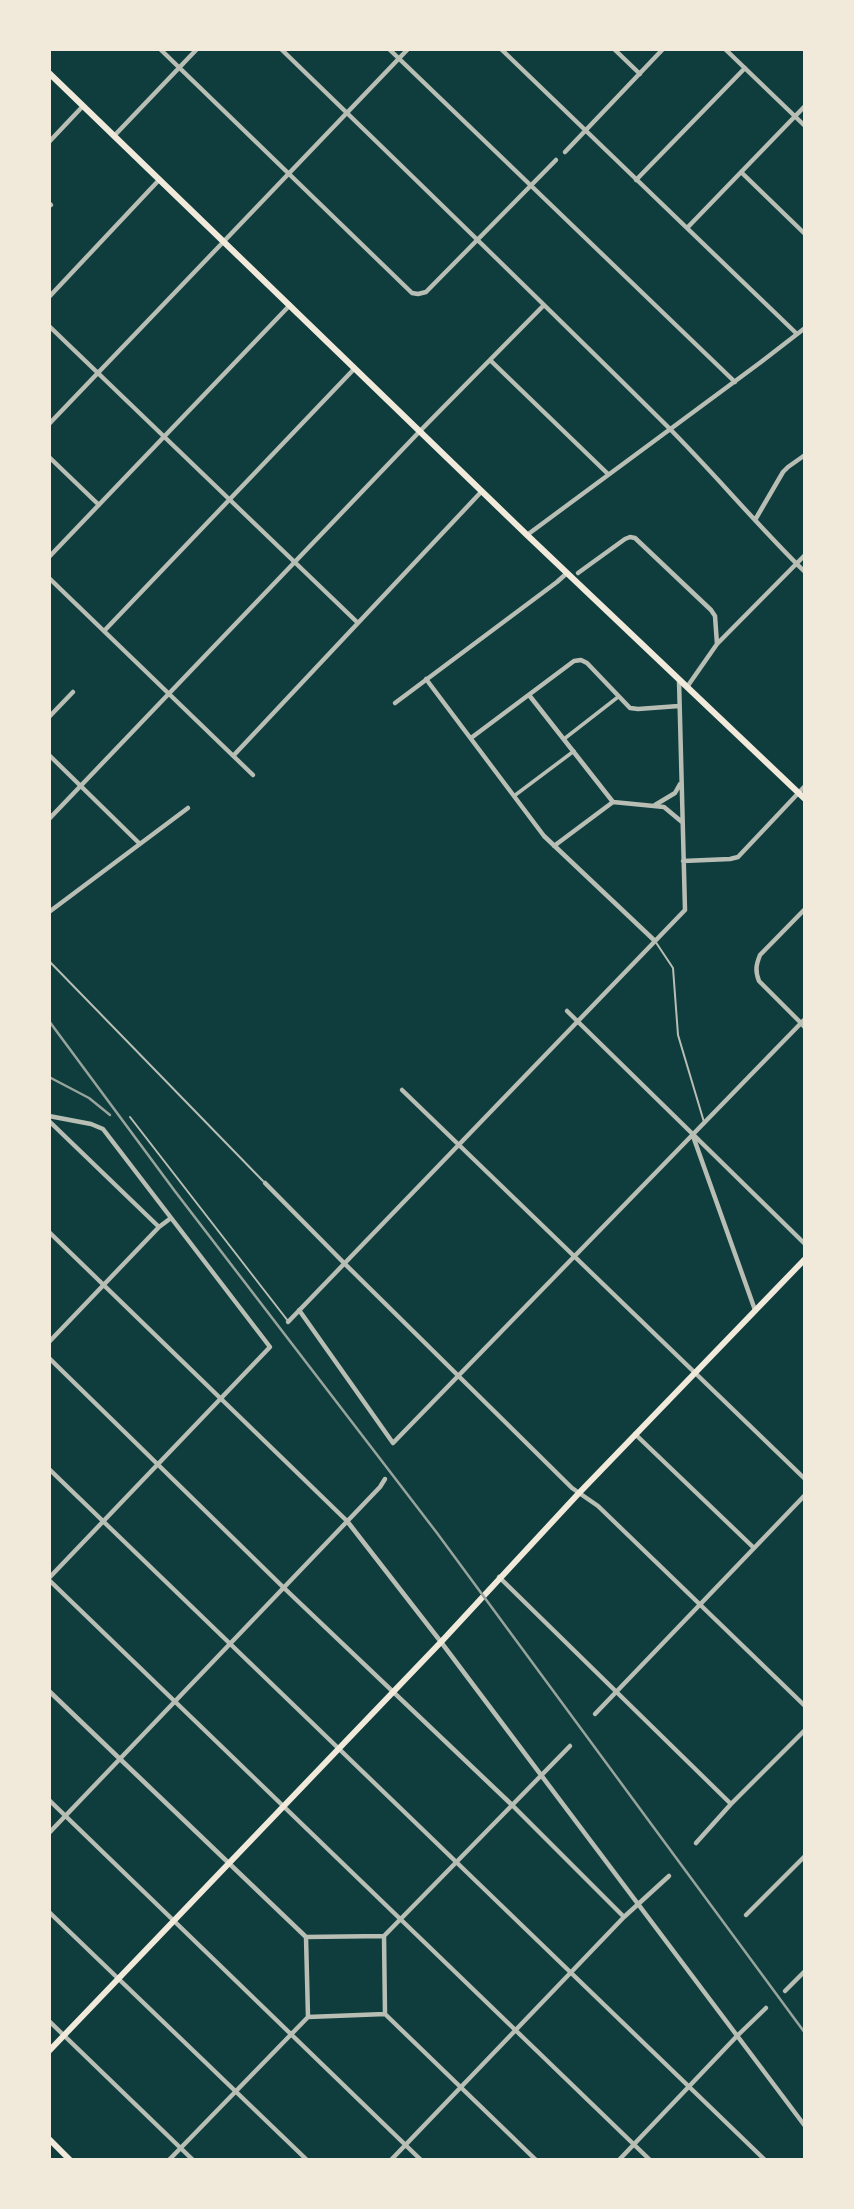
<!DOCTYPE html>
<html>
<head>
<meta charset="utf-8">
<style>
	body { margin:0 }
	#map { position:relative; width:854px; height:2209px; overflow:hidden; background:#0f3d3e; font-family:Rubik,sans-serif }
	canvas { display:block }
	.frame { position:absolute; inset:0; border:51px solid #f1e9da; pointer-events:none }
</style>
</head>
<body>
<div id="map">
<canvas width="854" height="2209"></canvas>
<div class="frame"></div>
</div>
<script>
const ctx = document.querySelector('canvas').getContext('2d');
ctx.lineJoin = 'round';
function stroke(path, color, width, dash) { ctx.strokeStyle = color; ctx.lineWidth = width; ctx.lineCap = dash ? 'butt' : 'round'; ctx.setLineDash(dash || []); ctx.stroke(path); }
stroke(new Path2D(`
	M 655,941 L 673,968 L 678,1035 L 704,1122
	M 49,961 L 263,1181
	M 130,1117 L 288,1321`), '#b8beb3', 2);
stroke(new Path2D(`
	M 564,739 L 618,697
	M 514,796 L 574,751`), '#b8beb3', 3.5);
stroke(new Path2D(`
	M 160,49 L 412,293 L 418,294 L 426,292 L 556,160
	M 281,49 C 410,174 539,299 667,426 C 714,473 757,525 805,572
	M 389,49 L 735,382
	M 501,49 L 797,334
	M 614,49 L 640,74
	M 725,49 L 805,126
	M 114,136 L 197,49
	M 49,142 L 83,106
	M 565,152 L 663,49
	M 741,172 L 805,234
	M 636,180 L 745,68
	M 49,203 L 51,205
	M 687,228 L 805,106
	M 49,297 L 159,180
	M 49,326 L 358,623
	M 490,360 L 608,474
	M 49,424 L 408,49
	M 49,457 L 99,505
	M 755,520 L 783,472 L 788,467 L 805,455
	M 527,535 L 761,362 L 805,328
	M 49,557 L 290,305
	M 578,573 L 625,539 L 630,537 L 635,538 L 711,610 L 715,616 L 717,644
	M 49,578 L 253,775
	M 105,630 L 355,368
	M 426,679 L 544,836 L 655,941
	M 687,687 L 717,644 L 805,555
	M 529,695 L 613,802
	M 395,703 L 557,582 L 567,573
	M 49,717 L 73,692
	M 471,738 L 574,661 L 581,660 L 587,663 L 630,708 L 638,709 L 679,706
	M 49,755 L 140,844
	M 234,755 L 482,491
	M 655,805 L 675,793 L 680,784
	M 49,819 L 420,431 L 544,305
	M 554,846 L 613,802 L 664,807 L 682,822
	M 683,861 L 730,859 L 738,857 L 805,786
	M 49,912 L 188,808
	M 567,1011 L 805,1244
	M 801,1023 L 759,981 C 755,971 756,965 760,955 L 805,909
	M 402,1090 L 805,1479
	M 49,1116 L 91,1124 L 103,1129 L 270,1347 L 49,1578
	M 49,1121 L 159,1227
	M 693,1136 L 755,1310
	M 265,1183 L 344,1263 L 572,1488 L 598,1506 L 805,1706
	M 49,1232 L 347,1521 L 441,1642 L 805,2126
	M 299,1310 L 393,1443 L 805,1019
	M 288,1322 L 685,910 L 679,680
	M 49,1342 L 159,1227 L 171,1218
	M 49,1358 L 283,1587 L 511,1804 L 624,1917
	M 635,1434 L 754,1548
	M 49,1469 L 765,2160
	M 499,1577 L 731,1804
	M 49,1580 L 650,2160
	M 49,1691 L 306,1937 L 384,1936
	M 595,1714 L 805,1495
	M 49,1800 L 421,2160
	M 49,1833 L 380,1487 L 385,1479
	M 696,1843 L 731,1804 L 805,1730
	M 49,1912 L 307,2160
	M 746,1915 L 805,1856
	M 384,1936 L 385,2014 L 536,2160
	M 384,1936 L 570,1746
	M 306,1937 L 308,2017
	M 785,1991 L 805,1971
	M 308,2017 L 385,2014
	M 49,2021 L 193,2160
	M 169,2160 L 308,2017
	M 391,2160 L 624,1917 L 669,1876
	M 619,2160 L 737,2036 L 766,2008`), '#b8beb3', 4.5);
stroke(new Path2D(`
	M 801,1023 L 805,1027`), '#b8beb3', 5);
stroke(new Path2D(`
	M 49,73 L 527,535 L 805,799
	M 49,2139 L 70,2160`), '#f1e9da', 6);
stroke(new Path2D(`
	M 49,2051 L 441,1642 L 579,1493 L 805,1259`), '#f1e9da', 6);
stroke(new Path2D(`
	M 49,1021 L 174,1190 L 437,1533 L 805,2033
	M 49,1077 L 89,1098 L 110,1115`), '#97a49c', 2.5);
</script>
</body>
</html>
